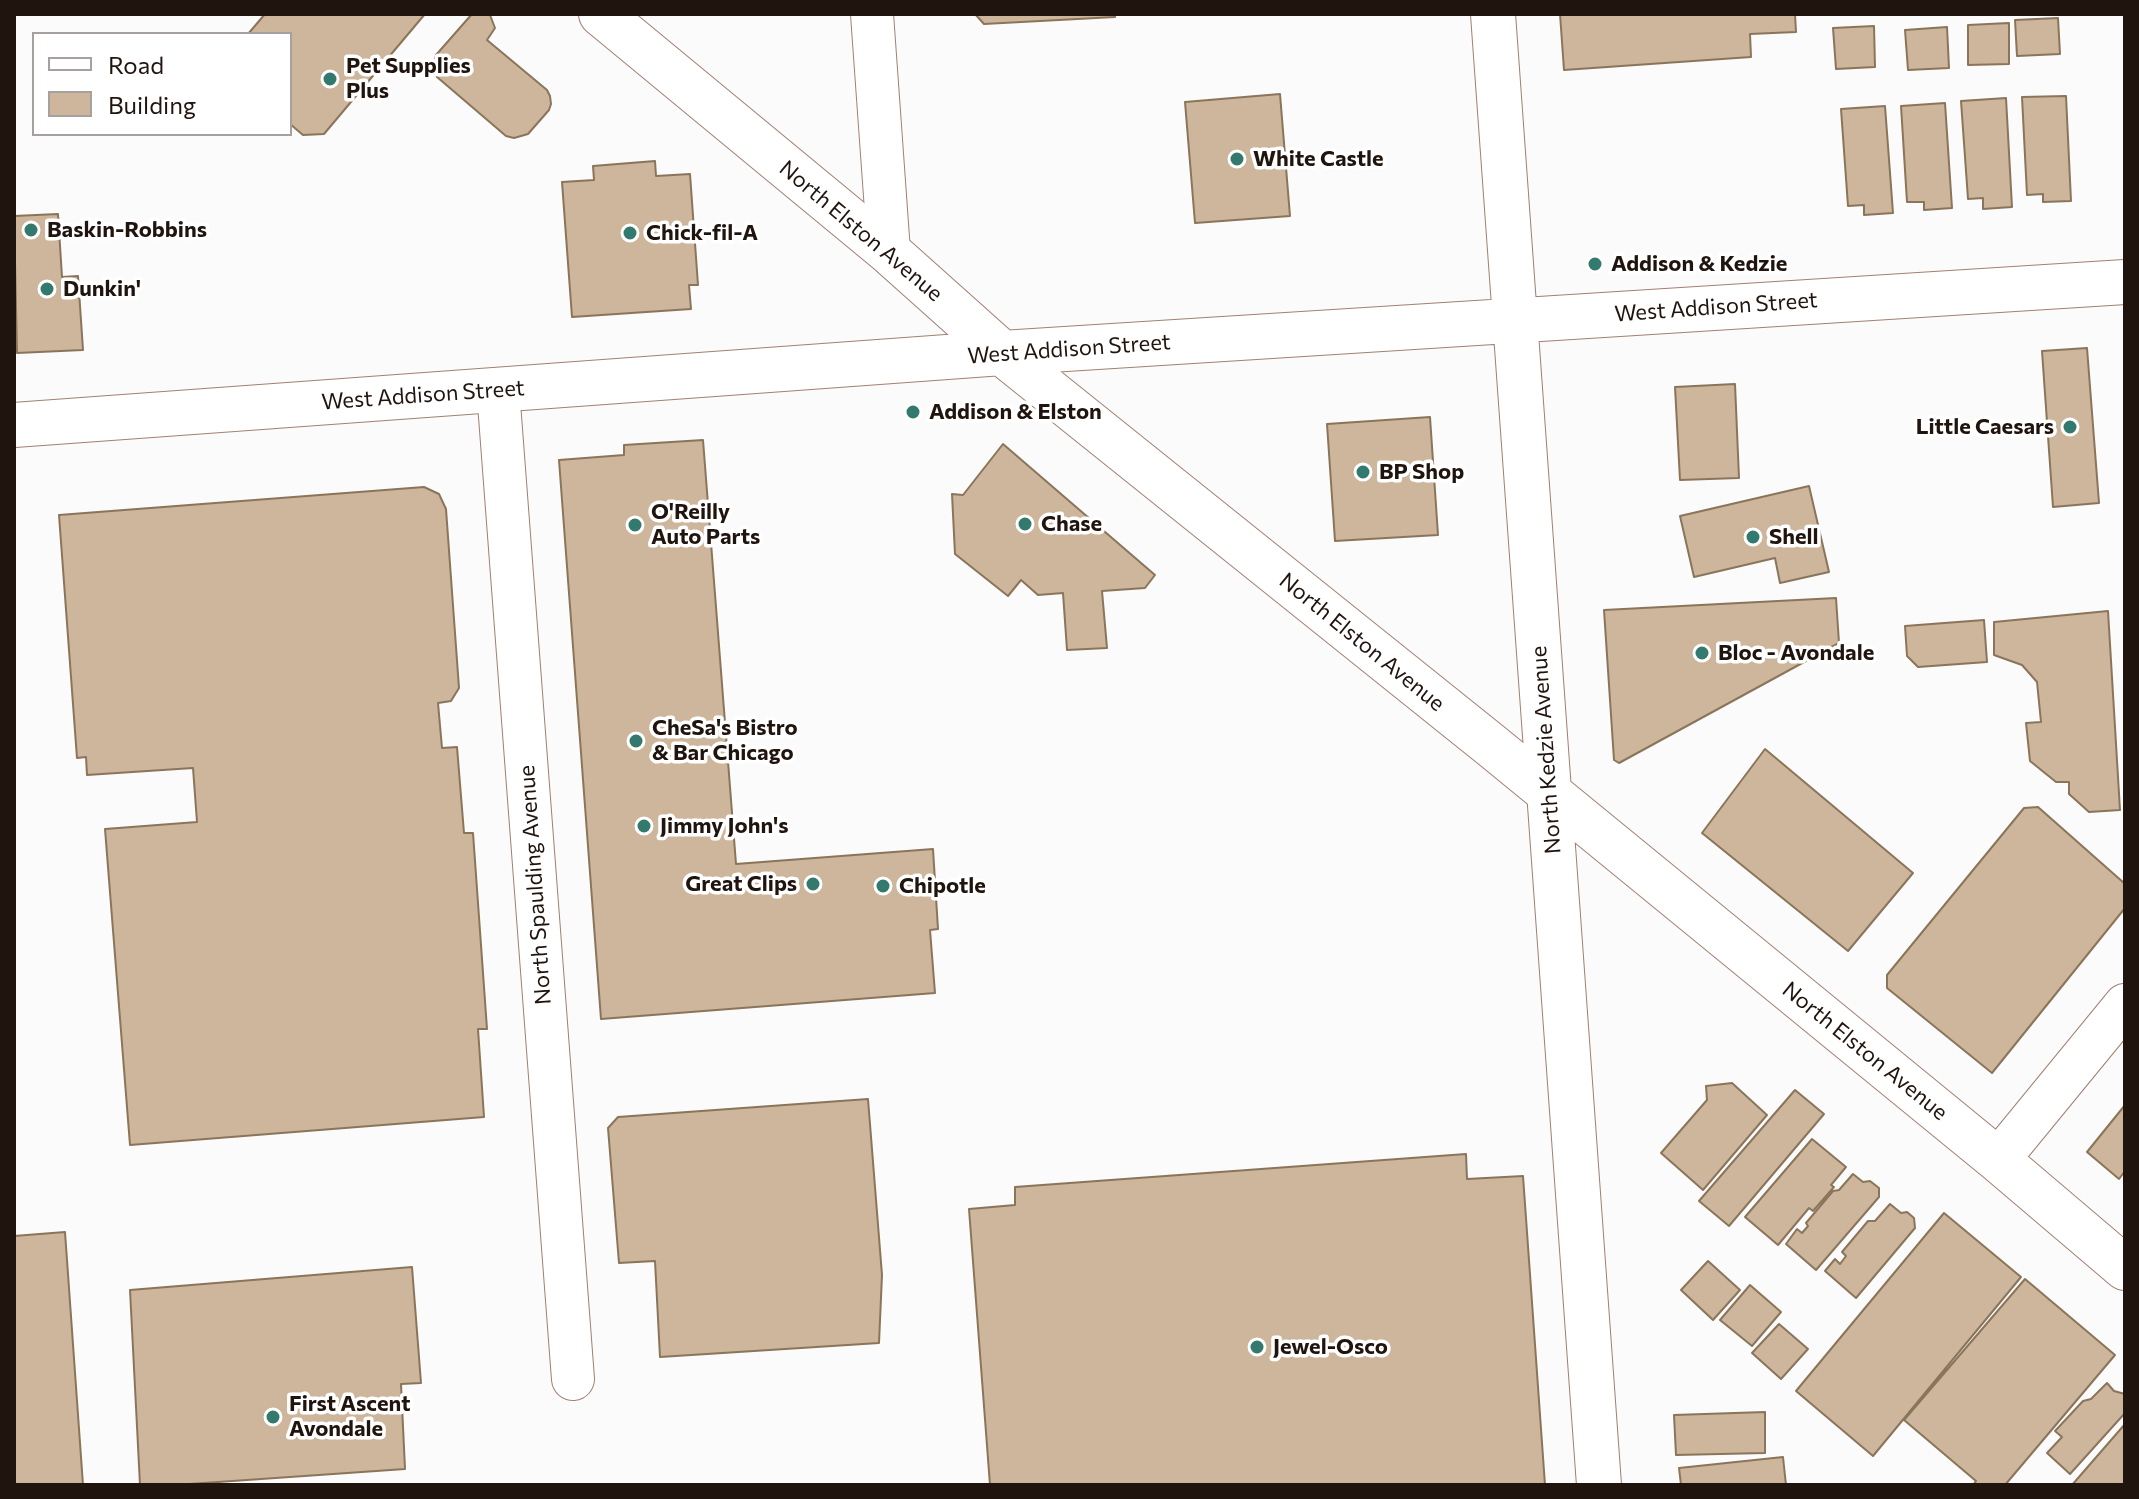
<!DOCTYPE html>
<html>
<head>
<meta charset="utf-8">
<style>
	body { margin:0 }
	#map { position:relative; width:2139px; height:1499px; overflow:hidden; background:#fbfbfb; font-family:Commissioner,sans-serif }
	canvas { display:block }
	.frame { position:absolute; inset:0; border:16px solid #20140e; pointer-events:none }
	.legend { position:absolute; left:32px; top:32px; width:260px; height:104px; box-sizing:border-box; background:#fff; border:2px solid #a6a19f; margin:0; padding:10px 14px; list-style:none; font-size:24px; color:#20140e }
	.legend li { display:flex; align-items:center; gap:16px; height:40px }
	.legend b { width:40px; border:2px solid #a6a19f }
</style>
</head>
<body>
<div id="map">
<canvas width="2139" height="1499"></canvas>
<div class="frame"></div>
<ul class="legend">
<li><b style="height:10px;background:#fff"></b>Road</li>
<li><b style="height:22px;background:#cdb69b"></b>Building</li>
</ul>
</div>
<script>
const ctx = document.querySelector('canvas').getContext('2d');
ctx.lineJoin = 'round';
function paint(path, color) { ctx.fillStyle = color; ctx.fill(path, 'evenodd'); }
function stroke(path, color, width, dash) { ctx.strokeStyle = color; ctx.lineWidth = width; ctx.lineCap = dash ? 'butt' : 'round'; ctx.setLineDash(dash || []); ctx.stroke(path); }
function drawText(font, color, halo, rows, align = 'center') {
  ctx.font = font + ' Commissioner,sans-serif'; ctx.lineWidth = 7; ctx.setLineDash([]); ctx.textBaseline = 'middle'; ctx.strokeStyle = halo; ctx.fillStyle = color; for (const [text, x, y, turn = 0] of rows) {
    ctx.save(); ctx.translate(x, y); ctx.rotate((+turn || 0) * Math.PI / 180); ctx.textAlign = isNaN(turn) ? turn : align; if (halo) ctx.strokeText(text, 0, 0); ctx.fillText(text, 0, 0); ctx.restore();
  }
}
const building = new Path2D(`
	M 265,14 L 425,14 L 324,134 L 303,135 L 290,124 L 290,34 L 248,34 Z
	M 472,14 L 490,15 L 495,28 L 487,40 L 547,90 L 550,96 L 551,104 L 549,110 L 528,134 L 514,138 L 506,136 L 437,77 L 434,62 L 436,55 Z
	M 975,14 L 1115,14 L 1115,17 L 984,24 Z
	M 1560,14 L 1795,14 L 1796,32 L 1750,34 L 1751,57 L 1564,70 Z
	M 2058,18 L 2060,54 L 2017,56 L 2015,20 Z
	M 2009,23 L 2009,64 L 1968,65 L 1968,25 Z
	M 1874,26 L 1875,67 L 1836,69 L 1833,28 Z
	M 1947,27 L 1949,68 L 1908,70 L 1905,30 Z
	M 1280,94 L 1290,216 L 1195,223 L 1185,102 Z
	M 2066,96 L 2071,201 L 2043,202 L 2043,194 L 2027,195 L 2022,97 Z
	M 2006,98 L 2012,207 L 1983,209 L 1983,198 L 1968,199 L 1961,101 Z
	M 1945,103 L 1952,208 L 1924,210 L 1924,202 L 1907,202 L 1901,106 Z
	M 1885,106 L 1893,213 L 1864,215 L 1864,205 L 1848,206 L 1841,109 Z
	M 655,161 L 656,176 L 690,174 L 698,285 L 689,285 L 691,309 L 572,317 L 562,182 L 594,180 L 593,166 Z
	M 58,214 L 62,277 L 78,276 L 83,350 L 17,353 L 14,216 Z
	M 2087,348 L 2099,503 L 2053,507 L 2042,351 Z
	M 1735,384 L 1739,478 L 1680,480 L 1675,387 Z
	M 1430,417 L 1438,535 L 1335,541 L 1327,424 Z
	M 703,440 L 736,864 L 933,849 L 938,929 L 930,930 L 935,993 L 601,1019 L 559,460 L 624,455 L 624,445 Z
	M 1003,444 L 1155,575 L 1145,588 L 1102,591 L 1107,648 L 1067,650 L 1063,593 L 1038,595 L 1021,580 L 1008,596 L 955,554 L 952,494 L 963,495 Z
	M 1809,486 L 1829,572 L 1780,583 L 1775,558 L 1694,577 L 1680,516 Z
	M 424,487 L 439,494 L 446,509 L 459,688 L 451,701 L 438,703 L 442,748 L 457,747 L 464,833 L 473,833 L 487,1029 L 478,1029 L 484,1117 L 130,1145 L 105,829 L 197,822 L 193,768 L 87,775 L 86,757 L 77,758 L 59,515 Z
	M 1836,598 L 1839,643 L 1619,763 L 1614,760 L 1604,610 Z
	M 2108,611 L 2120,810 L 2089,812 L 2069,794 L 2069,782 L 2056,782 L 2030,761 L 2026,723 L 2041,722 L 2037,682 L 2022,665 L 1994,655 L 1994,622 Z
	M 1984,620 L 1987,662 L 1918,667 L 1907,656 L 1905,626 Z
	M 1765,749 L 1913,873 L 1848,951 L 1702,833 Z
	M 2038,807 L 2124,883 L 2125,908 L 1992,1073 L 1887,988 L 1887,975 L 2024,808 Z
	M 1732,1083 L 1767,1115 L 1703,1190 L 1661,1153 L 1707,1100 L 1706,1086 Z
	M 1795,1090 L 1824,1114 L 1729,1226 L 1699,1201 Z
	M 868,1099 L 882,1275 L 879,1343 L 660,1357 L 655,1261 L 619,1263 L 608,1128 L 618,1117 Z
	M 2125,1105 L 2125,1171 L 2119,1179 L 2087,1152 Z
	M 1812,1139 L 1846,1167 L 1831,1185 L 1834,1187 L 1813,1211 L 1809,1208 L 1778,1245 L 1745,1217 Z
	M 1466,1154 L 1467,1179 L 1523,1176 L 1545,1485 L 990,1485 L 969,1209 L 1015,1205 L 1015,1187 Z
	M 1853,1174 L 1863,1182 L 1870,1181 L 1879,1188 L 1879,1197 L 1816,1270 L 1786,1244 L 1797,1229 L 1802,1233 L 1808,1226 L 1806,1223 L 1833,1191 L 1839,1190 Z
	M 1890,1204 L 1901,1213 L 1907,1212 L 1914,1218 L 1915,1228 L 1856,1298 L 1825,1271 L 1835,1259 L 1840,1264 L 1846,1256 L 1842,1252 L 1868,1221 L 1875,1221 Z
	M 1944,1213 L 2021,1277 L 1873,1456 L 1796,1391 Z
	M 65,1232 L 83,1485 L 14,1485 L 14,1236 Z
	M 1708,1261 L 1740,1290 L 1713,1320 L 1681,1290 Z
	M 412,1267 L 421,1383 L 401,1384 L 405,1469 L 175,1485 L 140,1485 L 130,1290 Z
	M 2025,1279 L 2115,1355 L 2005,1485 L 1973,1485 L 1976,1481 L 1904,1420 Z
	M 1750,1285 L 1781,1312 L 1752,1346 L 1720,1320 Z
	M 1779,1324 L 1808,1349 L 1781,1379 L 1752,1353 Z
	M 2107,1383 L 2114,1391 L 2125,1394 L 2125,1413 L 2070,1474 L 2047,1453 L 2062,1437 L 2055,1431 L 2083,1401 L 2091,1399 Z
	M 1765,1412 L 1765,1453 L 1676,1455 L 1674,1415 Z
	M 2125,1424 L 2125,1485 L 2072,1485 Z
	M 1783,1457 L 1786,1485 L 1681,1485 L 1679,1468 Z`);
paint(building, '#cdb69b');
stroke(building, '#8a755b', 2);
const minor = new Path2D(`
	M 872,14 L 889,252
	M 498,390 L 573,1379
	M 1998,1160 L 2125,1005`);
const secondary = new Path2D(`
	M 601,14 L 889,252 L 1002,353 L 1492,746 L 1998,1160 L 2125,1268
	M 1493,14 L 1599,1485
	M 14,425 L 1002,353 L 2125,282`);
stroke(minor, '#a18072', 44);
stroke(secondary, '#a18072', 46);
stroke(minor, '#fff', 42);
stroke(secondary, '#fff', 44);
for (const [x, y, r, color] of [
	[330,79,8,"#34796e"],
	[1237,159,8,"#34796e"],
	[31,230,8,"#34796e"],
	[630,233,8,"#34796e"],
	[1595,264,8,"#34796e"],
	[47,289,8,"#34796e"],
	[913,412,8,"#34796e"],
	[2070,427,8,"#34796e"],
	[1363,472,8,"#34796e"],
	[1025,524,8,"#34796e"],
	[635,525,8,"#34796e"],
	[1753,537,8,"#34796e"],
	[1702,653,8,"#34796e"],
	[636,741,8,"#34796e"],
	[644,826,8,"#34796e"],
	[813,884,8,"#34796e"],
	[883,886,8,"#34796e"],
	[1257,1347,8,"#34796e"],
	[273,1417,8,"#34796e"]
]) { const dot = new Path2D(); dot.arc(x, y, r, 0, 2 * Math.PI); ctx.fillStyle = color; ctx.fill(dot); stroke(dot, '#fff', 3); }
drawText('bold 22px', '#20140e', '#fff', [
	["Pet Supplies",346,66],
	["Plus",346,91],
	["White Castle",1253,159],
	["Baskin-Robbins",47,230],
	["Chick-fil-A",646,233],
	["Addison & Kedzie",1611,264],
	["Dunkin'",63,289],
	["Addison & Elston",929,412],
	["Little Caesars",2054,427,"right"],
	["BP Shop",1379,472],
	["O'Reilly",651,512],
	["Auto Parts",651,537],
	["Chase",1041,524],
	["Shell",1769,537],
	["Bloc - Avondale",1718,653],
	["CheSa's Bistro",652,728],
	["& Bar Chicago",652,753],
	["Jimmy John's",660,826],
	["Great Clips",797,884,"right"],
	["Chipotle",899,886],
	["Jewel-Osco",1273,1347],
	["First Ascent",289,1404],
	["Avondale",289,1429]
], 'left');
drawText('22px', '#20140e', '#fff', [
	["North Elston Avenue",861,231,40],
	["West Addison Street",1716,307,-4],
	["West Addison Street",1069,349,-4],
	["West Addison Street",423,395,-4],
	["North Elston Avenue",1362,642,39],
	["North Kedzie Avenue",1546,750,-94],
	["North Spaulding Avenue",535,885,-94],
	["North Elston Avenue",1865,1051,39]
]);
</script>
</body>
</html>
